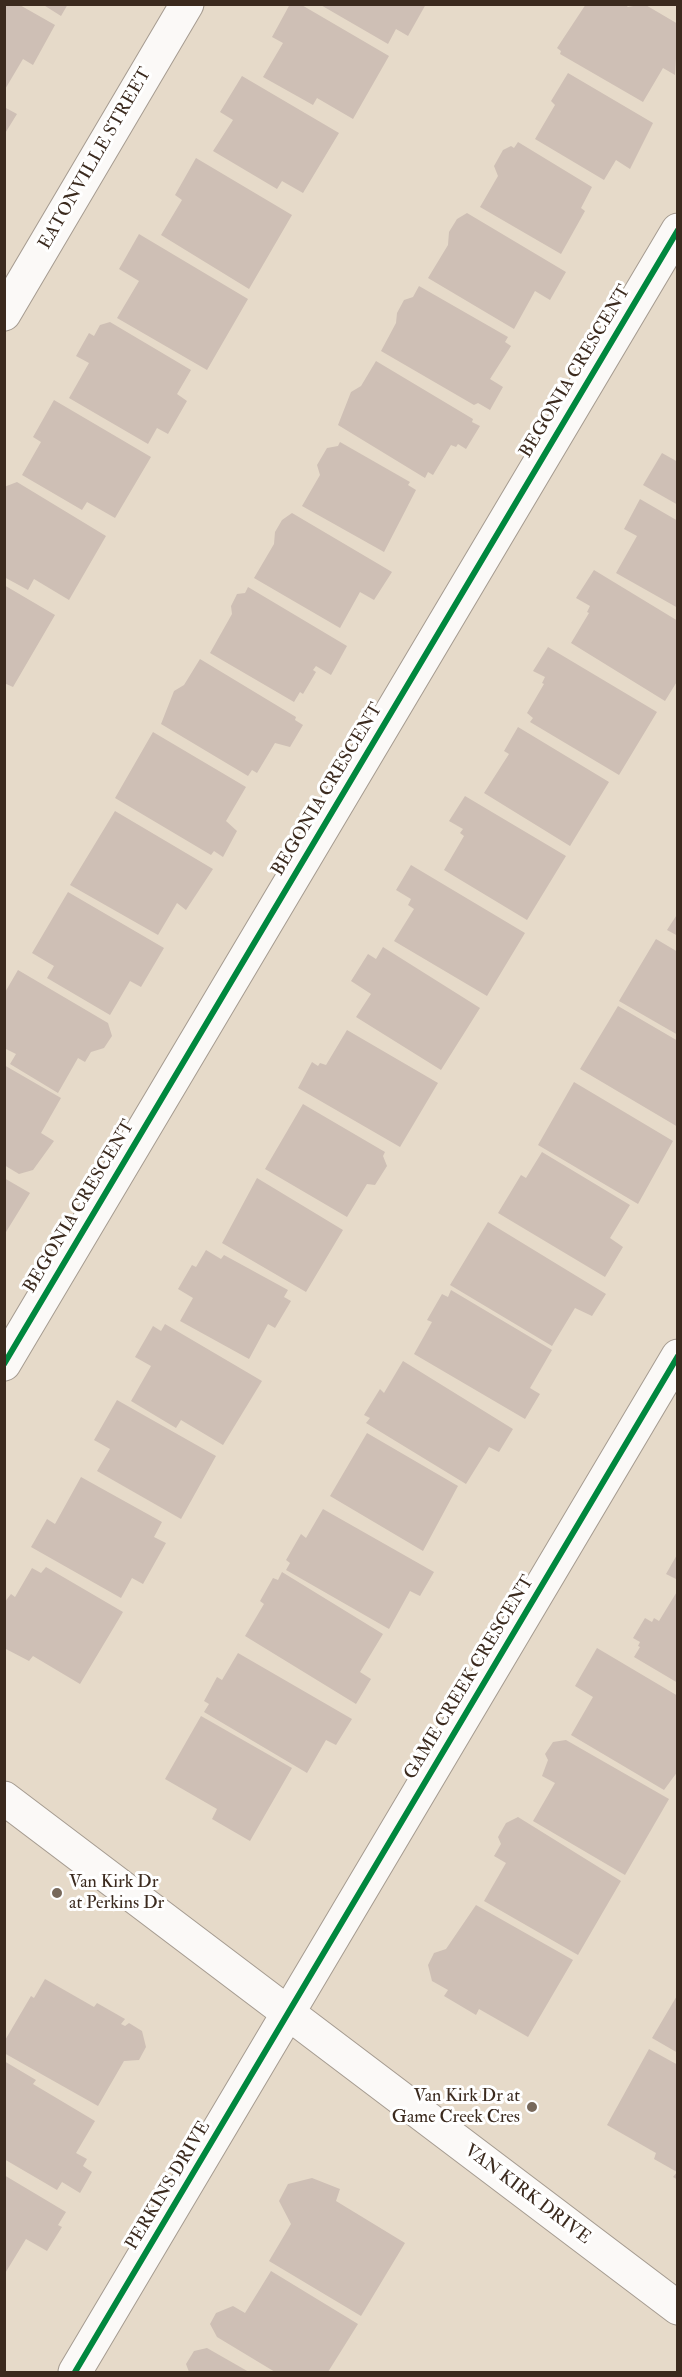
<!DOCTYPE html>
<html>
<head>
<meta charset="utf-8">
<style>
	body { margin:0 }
	#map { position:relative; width:682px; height:2377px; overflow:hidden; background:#e6dac9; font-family:"IM FELL Double Pica",serif }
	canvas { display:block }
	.frame { position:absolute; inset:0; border:6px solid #3b2a1e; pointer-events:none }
</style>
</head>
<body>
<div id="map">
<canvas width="682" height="2377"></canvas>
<div class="frame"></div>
</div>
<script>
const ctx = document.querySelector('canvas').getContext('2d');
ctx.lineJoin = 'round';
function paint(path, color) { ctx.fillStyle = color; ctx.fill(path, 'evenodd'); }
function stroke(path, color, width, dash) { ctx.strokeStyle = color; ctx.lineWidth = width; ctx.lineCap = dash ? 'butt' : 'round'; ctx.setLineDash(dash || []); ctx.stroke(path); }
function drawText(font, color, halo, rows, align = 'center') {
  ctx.font = font + ' "IM FELL Double Pica",serif'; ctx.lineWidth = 6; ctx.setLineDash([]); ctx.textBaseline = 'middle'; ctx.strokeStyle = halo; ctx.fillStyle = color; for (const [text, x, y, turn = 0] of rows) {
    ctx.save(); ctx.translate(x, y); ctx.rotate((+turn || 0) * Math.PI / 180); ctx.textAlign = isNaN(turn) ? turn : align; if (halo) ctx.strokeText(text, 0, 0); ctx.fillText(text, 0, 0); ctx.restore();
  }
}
paint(new Path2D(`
	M 4,4 L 18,4 L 55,25 L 33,65 L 23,59 L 4,91 Z
	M 42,4 L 68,4 L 61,16 Z
	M 290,4 L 300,4 L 389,56 L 353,119 L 317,98 L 313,105 L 263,77 L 283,43 L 272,37 Z
	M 319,4 L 426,4 L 408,36 L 396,29 L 388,44 Z
	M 586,4 L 624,4 L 628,7 L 644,4 L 678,24 L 675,75 L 663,68 L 643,102 L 560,54 L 561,51 L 557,48 Z
	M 568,73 L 653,123 L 630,169 L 616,160 L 604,180 L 535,139 L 555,105 L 551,101 Z
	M 242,76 L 339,133 L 303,193 L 282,181 L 277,189 L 213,151 L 233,120 L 220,112 Z
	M 4,107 L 17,114 L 4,135 Z
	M 518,142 L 592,187 L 581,208 L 585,211 L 561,254 L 480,207 L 498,176 L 494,166 L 503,150 L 511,146 L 514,148 Z
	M 196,158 L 292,215 L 249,289 L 161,235 L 182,200 L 175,195 Z
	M 467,213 L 566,272 L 550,300 L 535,291 L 514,329 L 428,278 L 448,245 L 449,232 L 457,219 Z
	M 139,234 L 248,299 L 207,370 L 117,318 L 139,281 L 119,269 Z
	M 419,286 L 508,337 L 505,342 L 511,346 L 490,379 L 503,387 L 490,410 L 478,403 L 474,405 L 381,351 L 396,323 L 397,313 L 404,300 L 413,297 Z
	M 110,322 L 191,370 L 177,394 L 187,401 L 168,434 L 157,428 L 148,444 L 69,398 L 89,363 L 76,356 L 89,333 L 94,336 L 100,325 Z
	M 376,361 L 473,419 L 472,422 L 480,426 L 466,449 L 458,444 L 456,447 L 451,445 L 433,475 L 428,472 L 425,478 L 338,425 L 351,392 L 361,386 Z
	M 54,400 L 151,457 L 115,518 L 87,502 L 82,510 L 22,475 L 41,442 L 33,437 Z
	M 340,442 L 410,482 L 408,485 L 416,490 L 384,552 L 302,506 L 320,475 L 317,465 L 327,448 L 338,446 Z
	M 662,453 L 678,462 L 678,505 L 643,485 Z
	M 17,482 L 106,536 L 69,600 L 34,579 L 28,590 L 4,577 L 4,487 Z
	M 640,499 L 678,521 L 678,608 L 616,573 L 637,536 L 624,529 Z
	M 292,513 L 392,572 L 374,600 L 360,592 L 340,628 L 254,578 L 274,544 L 275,532 L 282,520 Z
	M 594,570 L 678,621 L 678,680 L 665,701 L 571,643 L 589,613 L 587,612 L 590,606 L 576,598 Z
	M 4,585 L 55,615 L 13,687 L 4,683 Z
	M 248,587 L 347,646 L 331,675 L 316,666 L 313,670 L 316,672 L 303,694 L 300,692 L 294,702 L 210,653 L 232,614 L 231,606 L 237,594 L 245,593 Z
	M 548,647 L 657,712 L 619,775 L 530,722 L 533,718 L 527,713 L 544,684 L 542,683 L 545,677 L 533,671 Z
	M 200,659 L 296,717 L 295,720 L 303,725 L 290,747 L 275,743 L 257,773 L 252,770 L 248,776 L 161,724 L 174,691 L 184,685 Z
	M 518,727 L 609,782 L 570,846 L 484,793 L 509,754 L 504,751 Z
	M 153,732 L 246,787 L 226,821 L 237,831 L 223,857 L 214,851 L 211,855 L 115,798 Z
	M 465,796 L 566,856 L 527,920 L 444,870 L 464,836 L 460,833 L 463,829 L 449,821 Z
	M 115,811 L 213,869 L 186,910 L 177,903 L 158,935 L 70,885 Z
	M 411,865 L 525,933 L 487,996 L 394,941 L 414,909 L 408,905 L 411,899 L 396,890 Z
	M 68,892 L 164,948 L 141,987 L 130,981 L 110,1015 L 47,978 L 54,966 L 32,953 Z
	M 678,913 L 678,936 L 667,930 Z
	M 656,939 L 678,952 L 678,1035 L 619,1001 Z
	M 383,947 L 480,1008 L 441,1070 L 356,1017 L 371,994 L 351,981 L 368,954 L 376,959 Z
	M 18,970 L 108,1023 L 112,1036 L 104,1048 L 91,1052 L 85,1062 L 78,1058 L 58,1093 L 10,1064 L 16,1054 L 4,1048 L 4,994 Z
	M 618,1006 L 678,1041 L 678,1127 L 580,1069 Z
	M 347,1030 L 438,1083 L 400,1147 L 298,1088 L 312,1062 L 318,1066 L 320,1063 L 326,1065 Z
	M 4,1065 L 61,1098 L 41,1133 L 54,1141 L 33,1170 L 19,1174 L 4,1165 Z
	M 574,1082 L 673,1141 L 638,1204 L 538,1145 Z
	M 303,1104 L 385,1152 L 383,1156 L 387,1166 L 375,1185 L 367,1184 L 347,1217 L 265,1169 Z
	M 542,1152 L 630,1205 L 610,1238 L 623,1247 L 605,1277 L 498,1213 L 521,1175 L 526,1178 Z
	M 4,1178 L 30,1193 L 6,1232 L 4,1231 Z
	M 257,1178 L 343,1230 L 306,1292 L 222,1243 Z
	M 488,1222 L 606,1294 L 592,1316 L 575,1308 L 552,1346 L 450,1285 Z
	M 206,1250 L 221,1259 L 224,1255 L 288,1290 L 284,1297 L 291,1301 L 275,1328 L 268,1324 L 249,1359 L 180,1321 L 193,1298 L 178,1289 L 192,1265 L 196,1267 Z
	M 451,1290 L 552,1350 L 530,1388 L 540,1394 L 525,1419 L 414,1354 L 432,1322 L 427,1320 L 442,1294 L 448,1297 Z
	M 165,1324 L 262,1381 L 223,1445 L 181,1420 L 176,1428 L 131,1401 L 151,1366 L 135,1357 L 153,1326 L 161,1331 Z
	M 403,1361 L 513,1429 L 499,1452 L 489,1447 L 466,1484 L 366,1423 L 370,1418 L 364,1415 L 380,1389 L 384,1393 Z
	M 117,1400 L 216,1456 L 181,1519 L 97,1471 L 110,1449 L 94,1440 Z
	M 367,1433 L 458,1486 L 423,1551 L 330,1496 Z
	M 81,1477 L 162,1522 L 154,1537 L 166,1543 L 143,1584 L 132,1578 L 121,1598 L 31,1547 L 47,1519 L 55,1524 Z
	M 323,1509 L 434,1572 L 420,1596 L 410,1591 L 389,1629 L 286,1570 L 290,1563 L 286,1560 L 301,1534 L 306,1538 Z
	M 678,1553 L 678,1580 L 666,1574 Z
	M 46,1567 L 123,1612 L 80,1684 L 33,1656 L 29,1661 L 4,1648 L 4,1603 L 11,1594 L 15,1597 L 32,1568 L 41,1573 Z
	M 282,1572 L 383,1634 L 360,1672 L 371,1679 L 356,1704 L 245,1636 L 264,1604 L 260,1601 L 273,1578 L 278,1580 Z
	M 678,1590 L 678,1683 L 634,1657 L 640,1647 L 638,1646 L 640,1642 L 633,1638 L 645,1618 L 652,1622 L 654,1618 L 659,1621 Z
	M 597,1648 L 678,1696 L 678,1771 L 664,1790 L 571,1735 L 593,1697 L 575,1686 Z
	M 238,1653 L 352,1719 L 336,1745 L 326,1740 L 307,1773 L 204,1712 L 209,1704 L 204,1701 L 217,1677 L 222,1680 Z
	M 201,1716 L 292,1768 L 250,1841 L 212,1819 L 217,1809 L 165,1779 Z
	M 566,1740 L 669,1799 L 625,1875 L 533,1821 L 555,1783 L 542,1776 L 548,1760 L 545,1754 L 553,1742 Z
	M 518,1817 L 621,1881 L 578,1955 L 484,1901 L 506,1863 L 494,1856 L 501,1844 L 498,1837 L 506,1823 Z
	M 476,1905 L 573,1960 L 528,2037 L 479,2009 L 476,2015 L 444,1996 L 448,1990 L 432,1981 L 428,1965 L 434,1953 L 446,1949 Z
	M 45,1979 L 94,2007 L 97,2003 L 125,2019 L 121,2024 L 125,2026 L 129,2023 L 142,2031 L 146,2047 L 139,2060 L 124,2061 L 98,2106 L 4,2053 L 4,2042 L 31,1996 L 34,1998 Z
	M 678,1994 L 678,2053 L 652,2038 Z
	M 649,2049 L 678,2065 L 678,2180 L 673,2177 L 677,2172 L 654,2159 L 656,2153 L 607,2125 Z
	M 4,2061 L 36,2080 L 33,2084 L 95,2121 L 76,2153 L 87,2159 L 83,2166 L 92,2172 L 80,2193 L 62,2182 L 57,2190 L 4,2159 Z
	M 4,2175 L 66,2212 L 58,2225 L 62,2227 L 47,2251 L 26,2239 L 4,2275 Z
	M 312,2178 L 340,2189 L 336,2201 L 405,2243 L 361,2316 L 269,2261 L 291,2224 L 279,2201 L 288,2184 Z
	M 271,2271 L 358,2324 L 328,2372 L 275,2372 L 217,2337 L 210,2324 L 216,2313 L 233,2306 L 245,2313 Z
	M 207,2348 L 249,2372 L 189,2372 L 186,2364 L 194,2351 Z`), '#cebfb5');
const minor = new Path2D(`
	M 4,314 L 187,4
	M 4,1364 L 678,230
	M 75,2372 L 678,1356`);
const tertiary = new Path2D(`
	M 4,1798 L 678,2308`);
stroke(minor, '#a59b90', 35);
stroke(tertiary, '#a59b90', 35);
stroke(minor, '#fbf9f7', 33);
stroke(tertiary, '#fbf9f7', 33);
stroke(new Path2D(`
	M 4,1364 L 678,230
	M 75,2372 L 678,1356`), '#00873e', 6);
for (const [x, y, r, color] of [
	[57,1893,6,"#77685a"],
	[532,2107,6,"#77685a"]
]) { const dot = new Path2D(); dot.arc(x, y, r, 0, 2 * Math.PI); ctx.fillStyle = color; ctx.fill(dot); stroke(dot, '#fff', 2); }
drawText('18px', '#3b2a1e', '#fff', [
	["EATONVILLE STREET",96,159,-60],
	["BEGONIA CRESCENT",576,372,-59],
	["BEGONIA CRESCENT",328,790,-59],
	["BEGONIA CRESCENT",80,1207,-59],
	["GAME CREEK CRESCENT",470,1678,-59],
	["PERKINS DRIVE",169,2186,-59],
	["VAN KIRK DRIVE",527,2195,37]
]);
drawText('18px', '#3b2a1e', '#fff', [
	["Van Kirk Dr",69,1883],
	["at Perkins Dr",69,1904],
	["Van Kirk Dr at",520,2097,"right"],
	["Game Creek Cres",520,2118,"right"]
], 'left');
</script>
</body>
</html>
